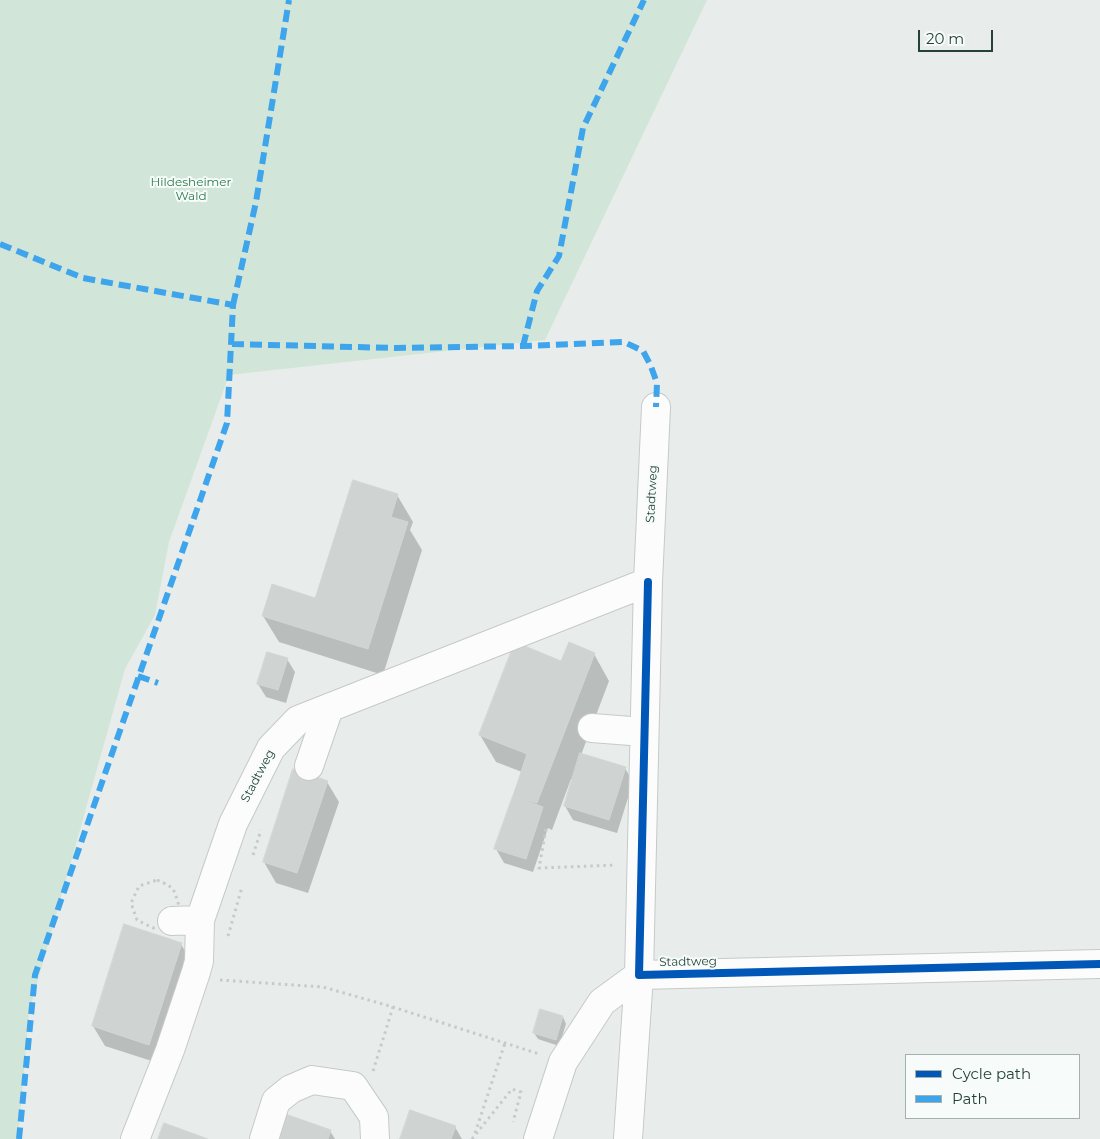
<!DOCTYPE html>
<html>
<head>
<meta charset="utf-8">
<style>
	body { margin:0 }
	#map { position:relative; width:1100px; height:1139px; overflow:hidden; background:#e8edeb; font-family:Montserrat,sans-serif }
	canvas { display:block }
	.legend { position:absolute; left:905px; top:1054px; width:175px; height:65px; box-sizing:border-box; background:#f7fbf9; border:1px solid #a3b1ad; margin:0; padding:6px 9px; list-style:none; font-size:15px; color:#24423a }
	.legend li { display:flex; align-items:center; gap:10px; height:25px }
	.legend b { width:25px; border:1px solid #a3b1ad }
	.scale { position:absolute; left:918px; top:30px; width:75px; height:22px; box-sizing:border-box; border:2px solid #24423a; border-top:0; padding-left:6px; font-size:15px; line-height:18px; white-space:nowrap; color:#24423a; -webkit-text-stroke:4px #f7fbf9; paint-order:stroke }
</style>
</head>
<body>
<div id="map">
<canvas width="1100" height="1139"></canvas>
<ul class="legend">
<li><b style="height:6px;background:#0057b8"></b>Cycle path</li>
<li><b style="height:6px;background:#3ea4ec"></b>Path</li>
</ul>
<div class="scale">20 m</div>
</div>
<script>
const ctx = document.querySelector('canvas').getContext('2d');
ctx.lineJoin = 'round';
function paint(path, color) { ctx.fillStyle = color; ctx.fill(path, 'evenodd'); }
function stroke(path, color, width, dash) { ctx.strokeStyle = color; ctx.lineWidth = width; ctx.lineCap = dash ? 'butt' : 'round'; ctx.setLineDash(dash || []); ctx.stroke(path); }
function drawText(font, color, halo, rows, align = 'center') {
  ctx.font = font + ' Montserrat,sans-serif'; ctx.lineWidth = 4; ctx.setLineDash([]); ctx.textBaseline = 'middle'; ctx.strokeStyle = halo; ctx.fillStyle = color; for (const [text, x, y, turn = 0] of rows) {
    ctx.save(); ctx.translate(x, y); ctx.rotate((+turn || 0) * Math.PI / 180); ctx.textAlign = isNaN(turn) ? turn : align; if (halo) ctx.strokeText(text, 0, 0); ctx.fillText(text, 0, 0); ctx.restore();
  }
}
paint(new Path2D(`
	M 0,0 L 707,0 L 545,340 L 229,375 L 169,542 L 155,615 L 125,669 L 29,1012 L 18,1139 L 0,1139 Z`), '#d1e6d8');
paint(new Path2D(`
	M 397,495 L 413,522 L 410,530 L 422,550 L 383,675 L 279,642 L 263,616 L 316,599 Z
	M 594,654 L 609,681 L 581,755 L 625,768 L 633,782 L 617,833 L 573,820 L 565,806 L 573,780 L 571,779 L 552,830 L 548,828 L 533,872 L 504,863 L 496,849 L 522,772 L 496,762 L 480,735 L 562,663 Z
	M 287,659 L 295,672 L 286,703 L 266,697 L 258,684 Z
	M 327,782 L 339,802 L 308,893 L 276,883 L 264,862 Z
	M 181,944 L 193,965 L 161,1064 L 105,1046 L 93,1026 Z
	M 563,1017 L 566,1024 L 559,1046 L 538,1039 L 534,1033 Z
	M 455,1127 L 462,1139 L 401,1139 Z
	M 330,1131 L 335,1139 L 278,1139 Z`), '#0003');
const building = new Path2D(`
	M 353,480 L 398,494 L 391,517 L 408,522 L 368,649 L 262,616 L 272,584 L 315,598 Z
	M 515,642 L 561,661 L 569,642 L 595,653 L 537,803 L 513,796 L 527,754 L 479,735 Z
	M 267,652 L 288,658 L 278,690 L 257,684 Z
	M 580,753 L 626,767 L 609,820 L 564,806 Z
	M 293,769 L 328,781 L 297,873 L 263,862 Z
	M 513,796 L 543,807 L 526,859 L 494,849 Z
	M 124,924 L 182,943 L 149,1045 L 92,1026 Z
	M 540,1009 L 563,1016 L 556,1040 L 533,1033 Z
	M 410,1110 L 456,1126 L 451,1139 L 400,1139 Z
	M 285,1114 L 331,1130 L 328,1139 L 276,1139 Z
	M 164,1123 L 208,1139 L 158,1139 Z`);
paint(building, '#cfd4d2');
stroke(building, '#d1d6d4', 1);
const minor = new Path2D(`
	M 648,582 L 639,975 L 1100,964
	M 592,728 L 644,732
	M 309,766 L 329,708
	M 172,921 L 200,920
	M 135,1139 L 170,1050 L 196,972 L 199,961 L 200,920 L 233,824 L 271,748 L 298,720 L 648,582 L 656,407
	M 264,1139 L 276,1101 L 291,1089 L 312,1080 L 353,1086 L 374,1117 L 375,1139
	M 538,1139 L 563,1062 L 602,1002 L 639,975 L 628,1139`);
stroke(minor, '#c5cac8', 30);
stroke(new Path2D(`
	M 546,829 L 539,868 L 616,865
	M 253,855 L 261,830
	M 157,880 C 175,888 173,887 179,906 L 171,922 L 153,928 L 137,920 L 131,903 L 139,886 Z
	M 228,936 L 242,887
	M 220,980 L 323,987 L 393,1007 L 539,1054
	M 373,1071 L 393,1007
	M 475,1133 L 505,1043
	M 472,1139 L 512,1089 L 521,1092 L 513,1122`), '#c3ccca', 3, [2.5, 4]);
stroke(minor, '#fcfcfc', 28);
stroke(new Path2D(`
	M 0,244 L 83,278 L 233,305 L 227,423 L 35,975 L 19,1139
	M 233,305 L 256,202 L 289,0
	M 232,344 L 395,348 L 523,346 L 624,342 L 643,351 L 650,364 L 657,383 L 656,407
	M 523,346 L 537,291 L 559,256 L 583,128 L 644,0
	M 138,676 L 158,683`), '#3ea4ec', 6, [12, 6]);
stroke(new Path2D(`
	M 648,582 L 639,975 L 1100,964`), '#0057b8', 8);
drawText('12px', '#2d7a4b', '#f7fbf9', [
	["Hildesheimer",191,182],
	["Wald",191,196]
]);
drawText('12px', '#24423a', '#f7fbf9', [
	["Stadtweg",652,494,-87],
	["Stadtweg",258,776,-62],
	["Stadtweg",688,962,-1]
]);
</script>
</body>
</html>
